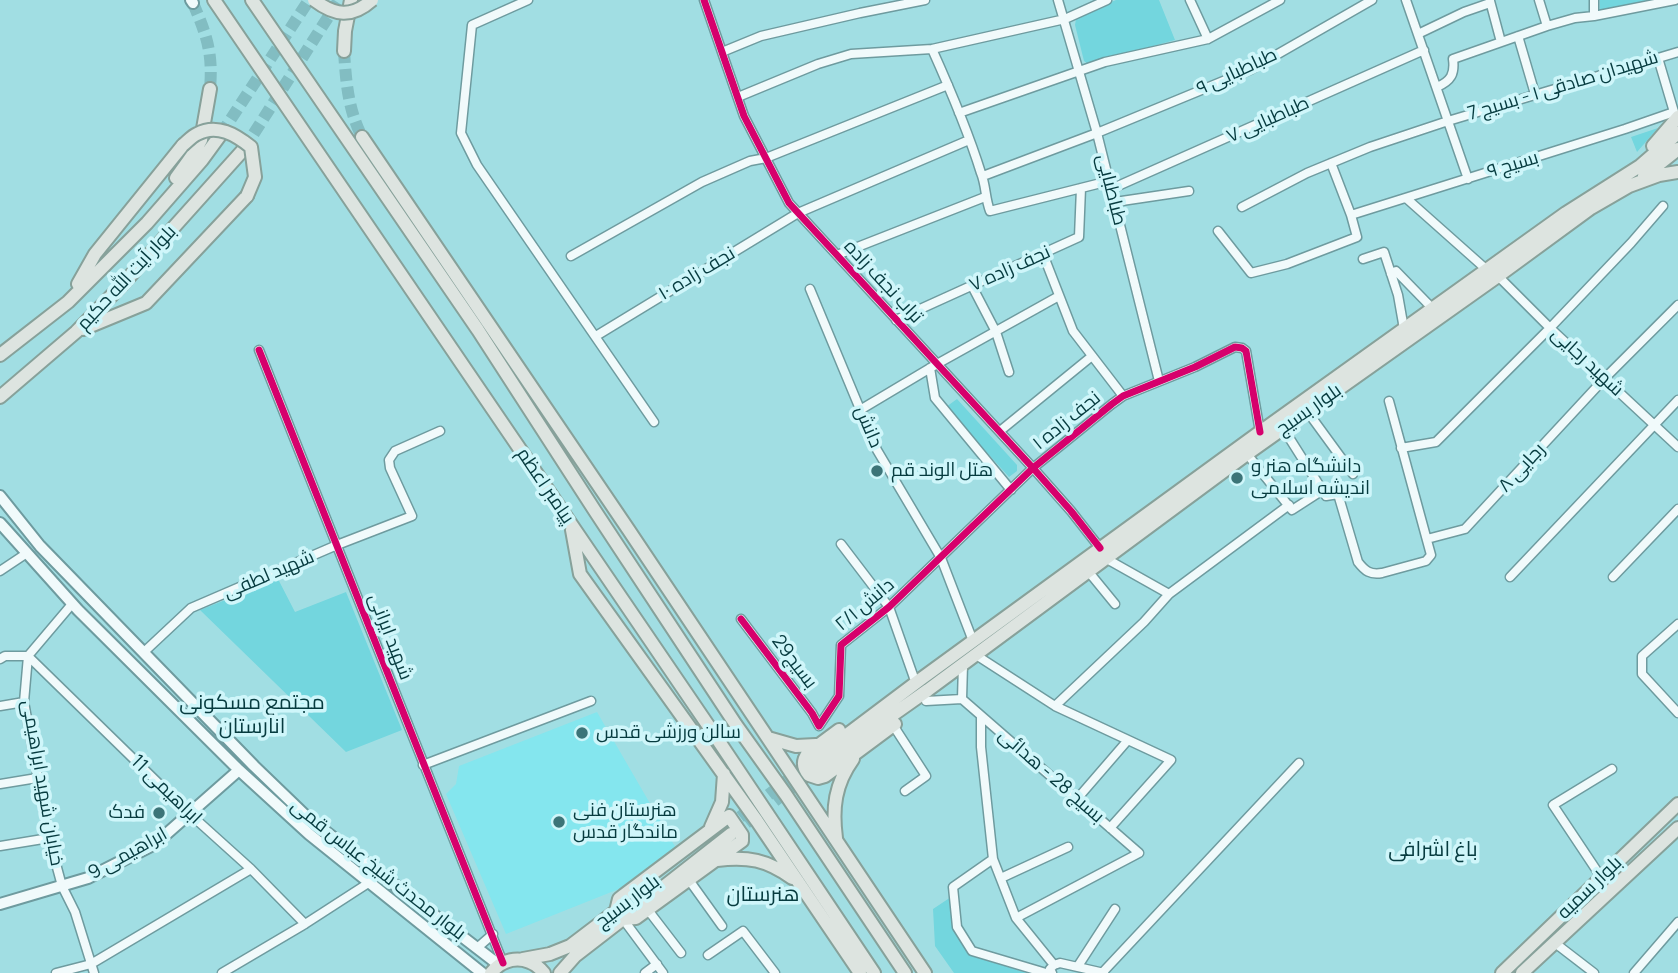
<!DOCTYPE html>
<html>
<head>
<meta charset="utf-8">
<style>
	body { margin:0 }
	canvas { display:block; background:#a1dee3 }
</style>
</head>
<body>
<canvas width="1678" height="973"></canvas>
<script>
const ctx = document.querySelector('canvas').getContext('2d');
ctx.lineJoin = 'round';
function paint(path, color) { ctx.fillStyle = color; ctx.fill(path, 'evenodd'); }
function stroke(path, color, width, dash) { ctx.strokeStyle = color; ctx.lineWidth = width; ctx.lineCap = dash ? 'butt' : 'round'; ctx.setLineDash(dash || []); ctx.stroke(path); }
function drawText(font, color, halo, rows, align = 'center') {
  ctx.font = font + ' Manrope,Cairo,sans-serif'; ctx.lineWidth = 7; ctx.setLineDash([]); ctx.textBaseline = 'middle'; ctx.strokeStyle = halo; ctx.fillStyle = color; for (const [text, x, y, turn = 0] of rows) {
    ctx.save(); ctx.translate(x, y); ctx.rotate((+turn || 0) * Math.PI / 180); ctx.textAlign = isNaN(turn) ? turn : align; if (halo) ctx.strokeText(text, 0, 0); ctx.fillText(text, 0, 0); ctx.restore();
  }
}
paint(new Path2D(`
	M 597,712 L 677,850 L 634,883 L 506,934 L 446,794 L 456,784 L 459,766 Z`), '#84e6ee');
paint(new Path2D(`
	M 1116,0 L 1159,0 L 1175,40 L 1088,64 L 1084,61 L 1075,25 L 1076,19 L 1081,15 Z
	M 1600,0 L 1649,0 L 1600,11 Z
	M 1658,128 L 1637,152 L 1631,137 Z
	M 957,399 L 1017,465 L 1017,471 L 1009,477 L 946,407 Z
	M 278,579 L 295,612 L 346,592 L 402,730 L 346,752 L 200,610 Z
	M 951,897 L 953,929 L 969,955 L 1027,973 L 954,973 L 935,946 L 933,909 Z`), '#73d6de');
stroke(new Path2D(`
	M 193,3 C 207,36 213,53 210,89
	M 344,51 C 346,82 348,109 362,137
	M 221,134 L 309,0
	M 244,149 L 339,0
	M 726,828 L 812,761
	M 732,834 L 816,769`), '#82bdc2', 12, [12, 6]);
const street = new Path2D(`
	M 528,0 L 472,25 L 461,133 L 477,165 L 654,422
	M 704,0 L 744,116 L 789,203 L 1033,468 L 1071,511 L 1100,548
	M 1058,0 L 1097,133 L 1159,381
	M 1190,0 L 1208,39
	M 1406,0 L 1468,179
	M 1539,0 L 1547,26
	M 1594,0 L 1594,16 L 1675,0
	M 1490,1 L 1501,42
	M 1418,34 L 1464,12 L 1490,3
	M 1518,36 L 1535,94
	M 932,49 C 950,89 968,131 981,173 C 986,185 985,198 990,211 L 1109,181
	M 722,52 L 761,36 L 860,13 L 925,0
	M 1437,87 C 1451,81 1455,74 1453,59 L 1547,26 L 1575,18 L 1594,16
	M 738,97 L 818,64 L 851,54 L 932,49 L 1065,19 L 1107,0
	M 959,113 L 1105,62 L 1208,39 L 1280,0
	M 983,176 L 1097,133 L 1250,70 L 1372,0
	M 1111,189 L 1424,50
	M 1406,198 L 1487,270
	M 1115,202 L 1189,191
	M 1242,207 L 1307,173 L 1370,147 L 1448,121 L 1678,52
	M 1351,215 L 1625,129 L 1674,112 L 1658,58
	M 1218,231 L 1251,273 L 1287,264 L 1357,237 L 1351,215 L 1331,163
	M 1043,254 L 1073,331 L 1123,396
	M 837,255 L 985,197
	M 571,256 L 702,182 L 750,161 L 766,158 L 948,85
	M 1363,259 L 1384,252 L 1398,295 L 1404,329
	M 1391,274 L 1396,271 L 1433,309
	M 1498,276 L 1550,328 L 1678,447
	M 972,286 L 996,332 L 1009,372
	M 810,289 L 877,450 L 941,558 L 973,641
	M 896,320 L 1079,237 L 1081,188
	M 596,336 L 798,213 L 969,140
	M 259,350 L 503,963
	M 930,368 L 935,398 L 1011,490
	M 860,410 L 937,364 L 1059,296
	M 1307,411 L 1353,474
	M 1283,428 L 1326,496 L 1338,494 L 1358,562 C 1365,571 1370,575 1382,573 L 1426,561 L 1431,555 L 1389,401
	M 1000,431 L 1092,356
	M 1401,448 L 1436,442 L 1550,328 L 1631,243 L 1663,206
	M 1247,454 L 1292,510 L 1323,490
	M 1427,539 L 1465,529 L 1605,378 L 1678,305
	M 841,544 L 889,607 L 914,678
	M 1105,558 L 1169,594
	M 0,571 L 27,553
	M 1088,571 L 1115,604
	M 1510,577 L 1678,400
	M 1613,577 L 1678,509
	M 72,604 L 28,656 L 24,702 L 49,838 L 62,886 L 75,912 L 94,973
	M 741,619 L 812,713 L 819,726 L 839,696 L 841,645 L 889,607 L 1033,468 L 1112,404 L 1123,396 L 1195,367 L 1235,347 L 1242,348 L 1246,351 L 1260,432
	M 1678,624 L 1642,656 L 1642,674 L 1678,713
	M 144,652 L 191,608 L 337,545 L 412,516 L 390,468 L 389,460 L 395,451 L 440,431
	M 976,655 L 1055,706 L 1171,760 L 1110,828
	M 0,659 L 5,656 L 28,656 L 190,814 L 251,869 L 305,924
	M 962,699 L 1139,853 L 1016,918
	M 962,699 L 963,665
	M 926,701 L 962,699
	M 0,706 L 24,702
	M 1055,706 L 1144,622 L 1169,594 L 1289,505
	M 981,716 L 981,747 L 993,859 L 1016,918 L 1054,965
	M 893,725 L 926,776 L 905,791
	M 423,765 L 591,701
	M 0,784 L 37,778
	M 1077,799 L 1128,740
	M 0,846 L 49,838
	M 993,859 L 953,887 L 957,927 L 972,951 L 1046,973
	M 1601,877 L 1553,805 L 1612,769
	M 1001,878 L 1068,847
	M 689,880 L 722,926
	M 648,910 L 681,953
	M 623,919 L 663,973
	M 1555,943 L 1594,973
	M 477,948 L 493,934
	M 708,955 L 743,931 L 775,973
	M 1078,966 L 1115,909
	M 1103,972 L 1299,763
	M 56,973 L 91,964 L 251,869
	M 222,973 L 305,924 L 370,882
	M 645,973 L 657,964
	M 1052,973 L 1050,969 L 1054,965 L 1060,963 L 1104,973
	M 1634,973 L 1678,922`);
const secondary = new Path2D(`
	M 191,0 L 193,3
	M 0,496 L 40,546 L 254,766 L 308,818 L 499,965
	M 0,523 L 78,610 L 239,770 L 309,834 L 482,973
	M 0,904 L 88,878 L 155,844 L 239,770`);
const primary = new Path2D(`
	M 214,0 L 714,734 L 874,973
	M 252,0 L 478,330 L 595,511 L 736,725 L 786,795 L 905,973
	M 344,51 L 345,31 L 351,0
	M 362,137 L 628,529 L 925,973
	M 1653,146 L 1678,117
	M 1644,176 L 1678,149
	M 176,178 L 194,153 L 201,140 L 210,89
	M 78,284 L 95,254 L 183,145
	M 83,329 L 146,303 L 247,196
	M 0,355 L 68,302 L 147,223 L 202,160 L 221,134
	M 0,397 L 76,332 L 122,285 L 244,149
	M 572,530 L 580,574 L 757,821 L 860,973
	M 839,730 L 808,753 C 802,761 803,768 809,775 L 818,778 L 825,776 L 895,724
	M 768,738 L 796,746 L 816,745
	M 812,761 L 921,679 L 1260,432 L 1566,213 L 1640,166 L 1678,133
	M 816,769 L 928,690 L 1247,454 L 1498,276 L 1591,208 L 1629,186 L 1659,175 L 1678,172
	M 711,827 L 722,802 L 724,774
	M 836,838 C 832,808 835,784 853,759
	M 717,860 C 748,856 767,860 792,878
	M 643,903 L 731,834
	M 616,911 L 619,899 L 624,895 L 729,816 L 742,835 L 742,841 L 636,918 L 623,919
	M 523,959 L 550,954 L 570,946 L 620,908
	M 491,973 C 506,955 529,955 544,973
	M 560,973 L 575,956 L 628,915
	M 1502,973 L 1678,804
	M 1522,973 L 1678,828`);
stroke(street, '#6e9b9f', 11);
stroke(secondary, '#6e9b9f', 14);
stroke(primary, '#87a19a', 16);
stroke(street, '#f1fafb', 8);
stroke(secondary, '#f1fafb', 10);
stroke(primary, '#dde4e0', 12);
const primaryBridge = new Path2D(`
	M 314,0 C 335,16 352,18 372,0
	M 183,145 C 187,142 192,136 197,134 C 217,123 236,135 251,147 L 255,177 L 247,196`);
stroke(primaryBridge, '#87a19a', 16, []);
stroke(primaryBridge, '#dde4e0', 12);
stroke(new Path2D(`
	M 704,0 L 744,116 L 789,203 L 1033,468 L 1071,511 L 1100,548
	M 259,350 L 503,963
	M 741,619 L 812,713 L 819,726 L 839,696 L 841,645 L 889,607 L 1033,468 L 1112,404 L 1123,396 L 1195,367 L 1235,347 L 1242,348 L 1246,351 L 1260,432`), '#d6006c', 7);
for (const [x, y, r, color] of [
	[877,471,7,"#3c7478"],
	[1237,478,7,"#3c7478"],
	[582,733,7,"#3c7478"],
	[159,813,7,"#3c7478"],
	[559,822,7,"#3c7478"]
]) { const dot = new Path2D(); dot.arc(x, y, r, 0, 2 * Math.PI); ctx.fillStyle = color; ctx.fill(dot); stroke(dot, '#cff6fa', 2.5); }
drawText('19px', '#063b3f', '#cff6fa', [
	["طباطبایی ۹",1237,72,-25],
	["شهیدان صادقی ۱ - بسیج 7",1563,86,-17],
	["طباطبایی ۷",1268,120,-24],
	["بسیج ۹",1513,165,-17],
	["طباطبایی",1111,190,76],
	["نجف زاده ۷",1010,269,-24],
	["نجف زاده ۱۰",697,274,-31],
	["بلوار آیت الله حکیم",127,278,-47],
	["تراب نجف زاده",883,282,47],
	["شهید رجایی",1587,362,43],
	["بلوار بسیج",1309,410,-35],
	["نجف زاده ۱",1067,421,-39],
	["دانش",868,427,67],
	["رجایی ۸",1522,468,-47],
	["پیامبر اعظم",545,486,56],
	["شهید لطفی",269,575,-23],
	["دانش ۲/۱",865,605,-40],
	["شهید ایرانی",390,637,69],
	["بسیج29",794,662,53],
	["بسیج 28 - هدائی",1051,776,41],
	["خیابان شهید ابراهیمی",42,783,80],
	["ابراهیمی 11",166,790,44],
	["ابراهیمی 9",128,854,-29],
	["بلوار محدث شیخ عباس قمی",378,870,38],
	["بلوار سمیه",1590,888,-44],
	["بلوار بسیج",628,902,-37]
]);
drawText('19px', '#063b3f', '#cff6fa', [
	["دانشگاه هنر و",1251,467],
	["اندیشه اسلامی",1251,489],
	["هتل الوند قم",891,471],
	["سالن ورزشی قدس",596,733],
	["هنرستان فنی",573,811],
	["ماندگار قدس",573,833],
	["فدک",145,813,"right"]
], 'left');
drawText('21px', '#063b3f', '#cff6fa', [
	["مجتمع مسکونی",252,703],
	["انارستان",252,727],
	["باغ اشرافی",1433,850],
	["هنرستان",763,895]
]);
</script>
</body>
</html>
